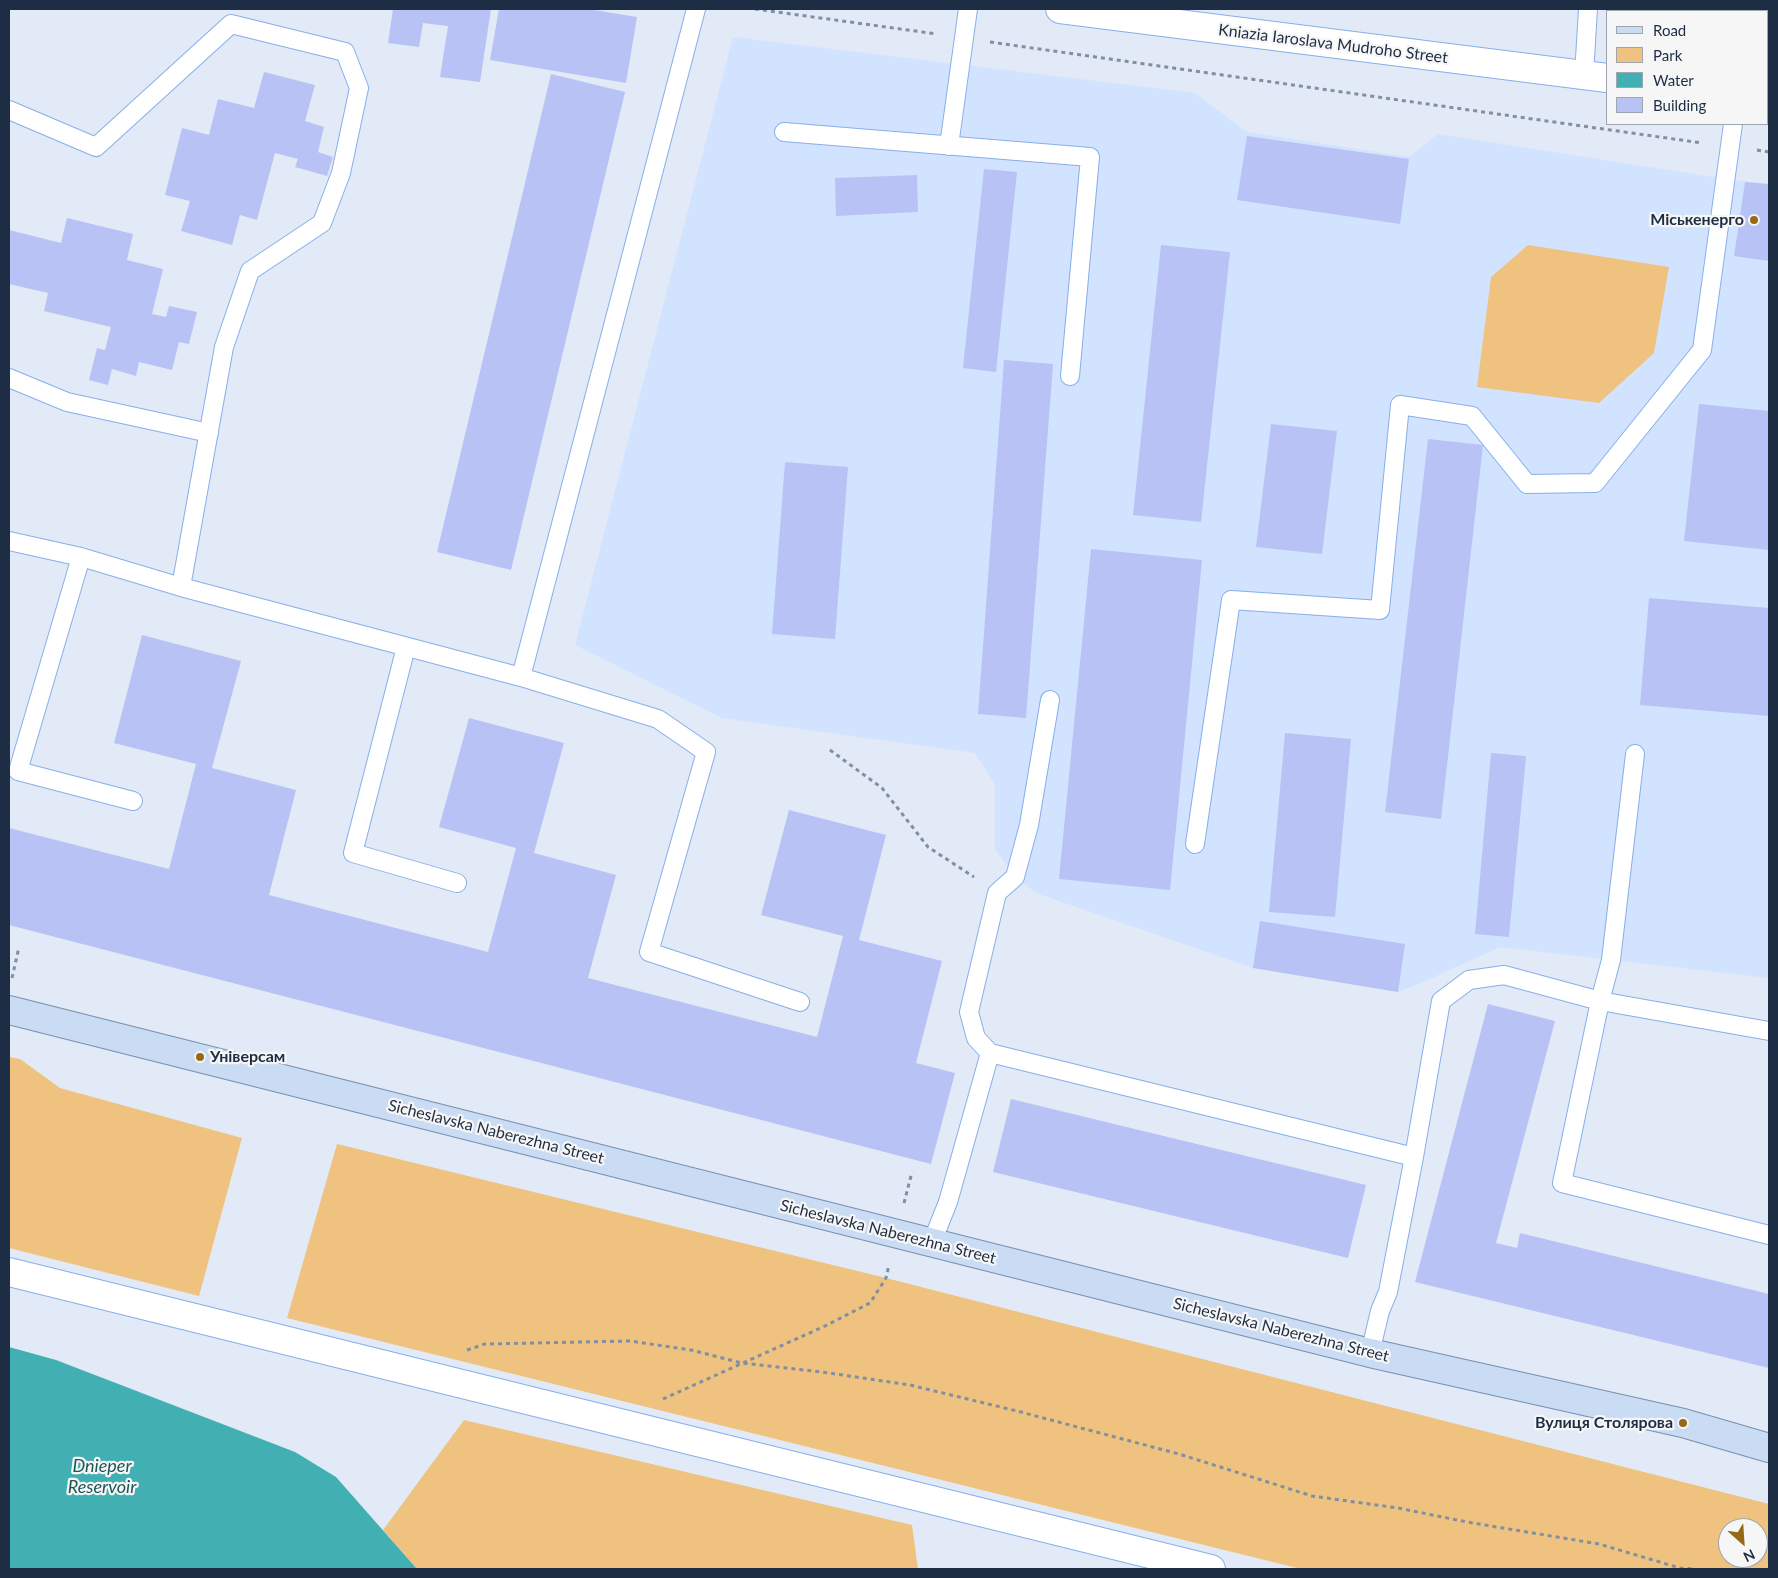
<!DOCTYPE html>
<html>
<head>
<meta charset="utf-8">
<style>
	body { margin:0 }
	#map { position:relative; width:1778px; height:1578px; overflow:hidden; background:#e1eaf6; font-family:Lato,sans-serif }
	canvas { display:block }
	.frame { position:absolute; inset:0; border:10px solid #1d2d44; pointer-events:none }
	.legend { position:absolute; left:1606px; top:10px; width:162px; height:115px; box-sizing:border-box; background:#f6f6f6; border:1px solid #9fa6af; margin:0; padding:6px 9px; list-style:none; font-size:15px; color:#1d2d44 }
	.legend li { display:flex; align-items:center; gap:10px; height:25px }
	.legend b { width:25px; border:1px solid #9fa6af }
	.north { position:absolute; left:1718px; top:1518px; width:50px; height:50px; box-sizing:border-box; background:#f6f6f6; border:1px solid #9fa6af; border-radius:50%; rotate:154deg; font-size:14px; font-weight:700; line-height:20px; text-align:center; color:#1d2d44 }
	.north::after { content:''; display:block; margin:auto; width:18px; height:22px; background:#956916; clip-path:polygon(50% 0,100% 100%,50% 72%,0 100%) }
</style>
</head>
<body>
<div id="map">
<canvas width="1778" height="1578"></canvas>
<div class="frame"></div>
<ul class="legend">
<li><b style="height:6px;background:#cadcf4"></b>Road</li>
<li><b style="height:14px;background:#efc37f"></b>Park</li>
<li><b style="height:14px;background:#42afb2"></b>Water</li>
<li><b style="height:14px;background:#b9c2f5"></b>Building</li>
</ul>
<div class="north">N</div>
</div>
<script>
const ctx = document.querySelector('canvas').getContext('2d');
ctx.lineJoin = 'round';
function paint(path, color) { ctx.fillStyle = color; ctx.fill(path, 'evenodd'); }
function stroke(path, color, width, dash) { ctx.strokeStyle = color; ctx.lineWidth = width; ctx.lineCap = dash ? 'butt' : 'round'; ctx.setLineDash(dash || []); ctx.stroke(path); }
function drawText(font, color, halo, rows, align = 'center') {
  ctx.font = font + ' Lato,sans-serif'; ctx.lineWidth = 4.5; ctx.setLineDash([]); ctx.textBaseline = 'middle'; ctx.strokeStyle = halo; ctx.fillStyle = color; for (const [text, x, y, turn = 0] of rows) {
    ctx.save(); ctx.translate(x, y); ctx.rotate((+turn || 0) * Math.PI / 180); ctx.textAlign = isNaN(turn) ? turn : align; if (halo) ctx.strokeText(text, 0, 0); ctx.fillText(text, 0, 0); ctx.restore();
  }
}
paint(new Path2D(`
	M 733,37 L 1195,93 L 1247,132 L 1409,157 L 1438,134 L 1726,179 L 1769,184 L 1769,978 L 1500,947 L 1423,982 L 1398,992 L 1253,968 L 1036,893 L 1015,877 L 995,849 L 995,785 L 975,753 L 722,718 L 575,645 Z`), '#d1e3fe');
paint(new Path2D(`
	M 1528,245 L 1669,267 L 1654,353 L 1599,403 L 1477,387 L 1491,277 Z
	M 9,1057 L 20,1059 L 60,1088 L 242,1138 L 199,1296 L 9,1248 Z
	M 337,1144 L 886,1278 L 1769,1504 L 1769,1569 L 1301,1569 L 287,1318 ZM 1728,1528 L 1758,1528 L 1758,1558 L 1728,1558 Z
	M 464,1420 L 912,1525 L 918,1569 L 417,1569 L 383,1530 Z`), '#efc37f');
paint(new Path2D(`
	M 9,1347 L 56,1360 L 295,1452 L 336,1477 L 417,1569 L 9,1569 Z`), '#42afb2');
paint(new Path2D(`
	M 393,9 L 491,9 L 480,82 L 440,77 L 448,26 L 423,23 L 419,47 L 388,43 Z
	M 499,9 L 588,9 L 637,17 L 626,83 L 490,60 Z
	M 264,72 L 315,85 L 305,121 L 324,127 L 318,152 L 333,157 L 327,176 L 295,167 L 298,159 L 275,153 L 257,220 L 240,215 L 232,245 L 181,231 L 190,201 L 165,195 L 182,128 L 209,135 L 218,99 L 254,108 Z
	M 551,74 L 625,92 L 511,570 L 437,552 Z
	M 1247,136 L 1409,159 L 1400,224 L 1237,200 Z
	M 984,169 L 1017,172 L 996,372 L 963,368 Z
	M 917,175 L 918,212 L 836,216 L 835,178 Z
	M 1745,182 L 1769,184 L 1769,261 L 1734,256 Z
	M 67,218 L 133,234 L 127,260 L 163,269 L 152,314 L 166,317 L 169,306 L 197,312 L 189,344 L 179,342 L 172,370 L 139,362 L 136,376 L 112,369 L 108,385 L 89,380 L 97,348 L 105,350 L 111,327 L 44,311 L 48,293 L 9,284 L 9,230 L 61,243 Z
	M 1161,245 L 1230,252 L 1201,522 L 1133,515 Z
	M 1004,360 L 1053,364 L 1026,718 L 978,714 Z
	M 1699,404 L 1769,411 L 1769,550 L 1684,541 Z
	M 1271,424 L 1337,431 L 1322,554 L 1256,547 Z
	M 1428,439 L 1483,445 L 1441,819 L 1385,812 Z
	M 785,462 L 848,467 L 835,639 L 772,634 Z
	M 1091,549 L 1202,560 L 1170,890 L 1059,879 Z
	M 1649,598 L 1769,608 L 1769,716 L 1640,705 Z
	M 142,635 L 241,661 L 212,768 L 296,790 L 269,895 L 488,952 L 516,848 L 439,827 L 469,718 L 564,743 L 534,853 L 616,875 L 588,978 L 817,1037 L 843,936 L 761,915 L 789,810 L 886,835 L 859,940 L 942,961 L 916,1063 L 955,1073 L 931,1164 L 9,925 L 9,828 L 169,869 L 196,764 L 114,743 Z
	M 1285,733 L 1351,739 L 1335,917 L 1269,912 Z
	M 1491,753 L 1526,756 L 1509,937 L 1475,934 Z
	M 1260,921 L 1405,944 L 1398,992 L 1253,968 Z
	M 1488,1004 L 1555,1021 L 1496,1243 L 1517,1248 L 1520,1233 L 1769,1294 L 1769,1368 L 1415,1282 Z
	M 1011,1099 L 1366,1185 L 1348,1258 L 993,1172 Z`), '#b9c2f5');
const lane = new Path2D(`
	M 1584,75 L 1588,9
	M 9,110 L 96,147 L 231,24 L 345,52 L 359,88 L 341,173 L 322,223 L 250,271 L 224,347 L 181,587
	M 784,132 L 1090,157 L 1070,376
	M 949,146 L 968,9
	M 9,378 L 67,402 L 209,433
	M 9,541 L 81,557 L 181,587 L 521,677 L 658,719 L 706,752 L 649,952 L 800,1002
	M 81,557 L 18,771 L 133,801
	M 406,647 L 353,853 L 457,883
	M 521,677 L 696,9
	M 1050,700 L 1029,825 L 1015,877 L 997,893 L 969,1012 L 976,1038 L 990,1053 L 1414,1157
	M 1635,754 L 1611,960 L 1600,1001 L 1562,1183 L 1769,1235
	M 1195,844 L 1231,600 L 1380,610 L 1400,405 L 1472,416 L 1527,484 L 1595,483 L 1702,350 L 1733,124
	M 932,1242 L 948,1202 L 990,1053
	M 1370,1353 L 1380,1311 L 1388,1292 L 1414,1157 L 1441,1001 L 1469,980 L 1504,975 L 1600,1001 L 1769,1031`);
const street = new Path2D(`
	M 9,1272 L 1211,1569`);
const secondary = new Path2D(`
	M 1060,9 L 1607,78
	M 1767,96 L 1769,96`);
const primary = new Path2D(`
	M 9,1010 L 1370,1353 L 1683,1423 L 1769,1448`);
stroke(lane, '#87afe9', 20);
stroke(street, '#87afe9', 30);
stroke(secondary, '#87afe9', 30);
stroke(primary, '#778fb2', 30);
stroke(new Path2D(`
	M 755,9 L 937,34
	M 990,42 L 1702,143
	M 1757,150 L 1769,152
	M 830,750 L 882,788 L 928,847 L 974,877
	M 12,978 L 19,947
	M 904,1203 L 912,1172
	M 467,1350 L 485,1344 L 630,1341 L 691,1350 L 742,1363 L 822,1372 L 910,1385 L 1017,1411 L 1179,1454 L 1312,1496 L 1398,1508 L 1467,1522 L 1599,1544 L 1680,1568 L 1694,1569
	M 663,1399 L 825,1326 L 870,1303 L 886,1278 L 889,1265`), '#838fa1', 3, [4, 4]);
stroke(lane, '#fff', 18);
stroke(street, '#fff', 28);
stroke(secondary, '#fff', 28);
stroke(primary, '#cadcf4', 28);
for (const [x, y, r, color] of [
	[1754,220,5,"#956916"],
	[200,1057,5,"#956916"],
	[1683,1423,5,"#956916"]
]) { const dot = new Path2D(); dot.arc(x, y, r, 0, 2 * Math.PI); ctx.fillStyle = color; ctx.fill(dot); stroke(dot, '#f6f6f6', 2); }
drawText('16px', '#1d2d44', '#f6f6f6', [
	["Kniazia Iaroslava Mudroho Street",1333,44,7],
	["Sicheslavska Naberezhna Street",496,1132,14],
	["Sicheslavska Naberezhna Street",888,1232,14],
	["Sicheslavska Naberezhna Street",1281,1330,14]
]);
drawText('bold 16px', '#1d2d44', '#f6f6f6', [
	["Міськенерго",1744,220],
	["Універсам",210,1057,"left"],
	["Вулиця Столярова",1673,1423]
], 'right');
drawText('italic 18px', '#1a5758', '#f6f6f6', [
	["Dnieper",102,1466],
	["Reservoir",102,1487]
]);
</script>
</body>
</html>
